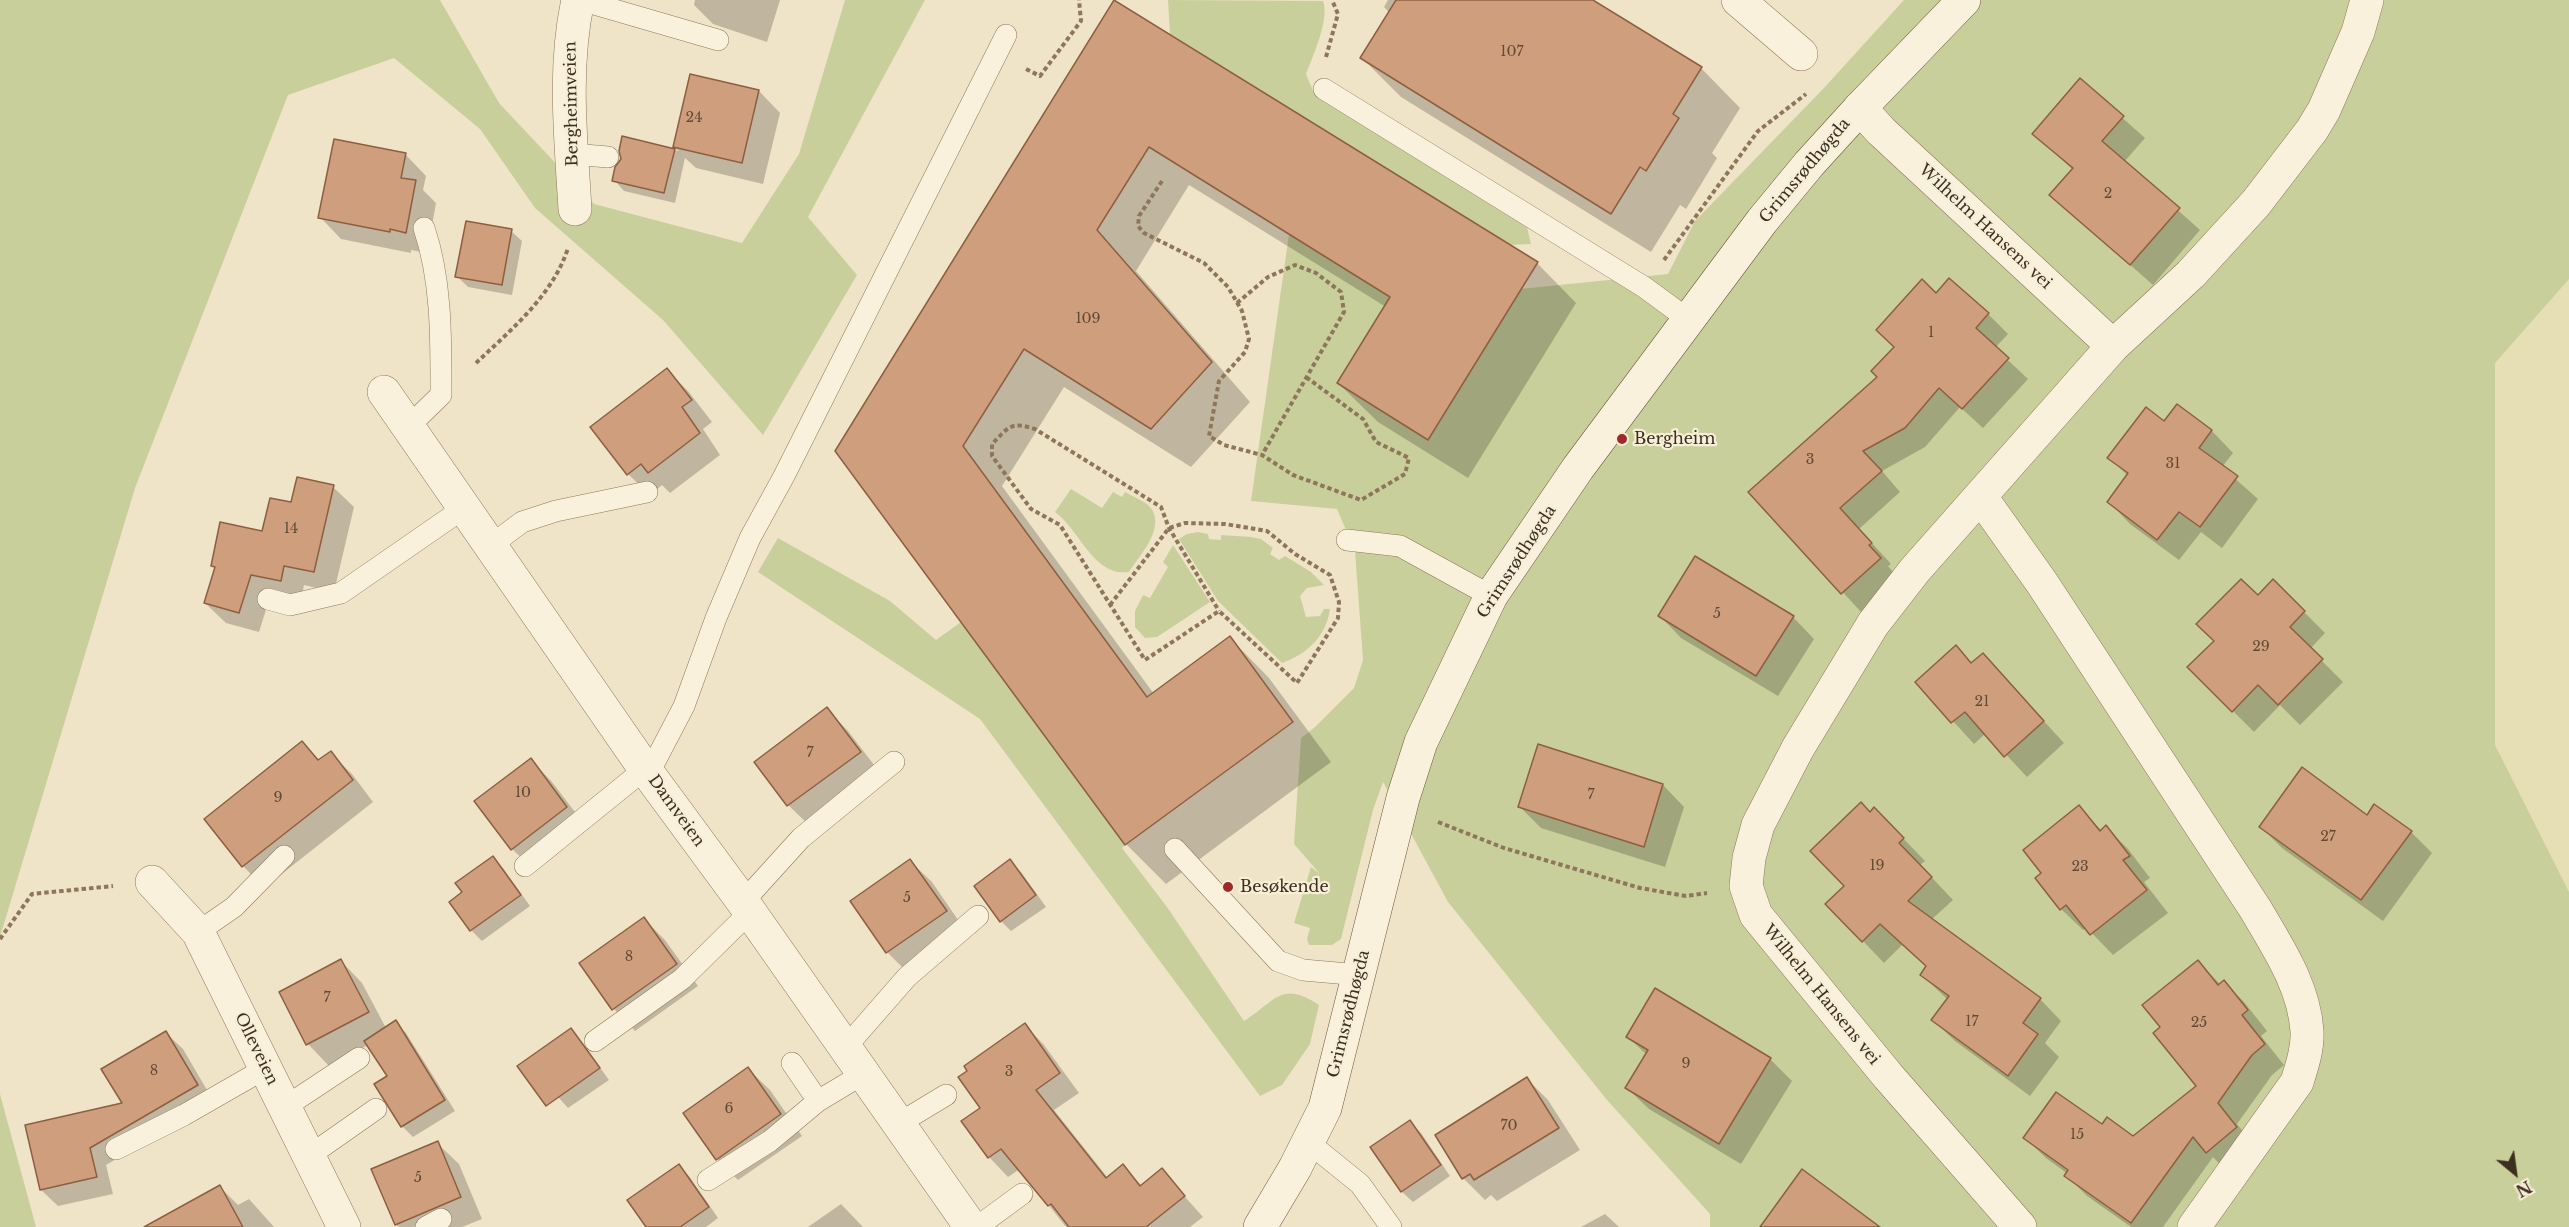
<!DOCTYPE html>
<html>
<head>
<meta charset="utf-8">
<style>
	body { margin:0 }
	#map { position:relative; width:2569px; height:1227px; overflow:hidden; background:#f0e4c8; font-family:"Libre Baskerville",serif }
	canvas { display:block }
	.north { position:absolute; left:2485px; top:1143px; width:60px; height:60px; -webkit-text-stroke:4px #f7eed8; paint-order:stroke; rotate:151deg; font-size:16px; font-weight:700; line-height:24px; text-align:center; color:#3d2e20 }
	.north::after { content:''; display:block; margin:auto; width:21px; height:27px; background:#3d2e20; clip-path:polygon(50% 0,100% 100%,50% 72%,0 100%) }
</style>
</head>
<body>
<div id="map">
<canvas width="2569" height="1227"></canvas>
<div class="north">N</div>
</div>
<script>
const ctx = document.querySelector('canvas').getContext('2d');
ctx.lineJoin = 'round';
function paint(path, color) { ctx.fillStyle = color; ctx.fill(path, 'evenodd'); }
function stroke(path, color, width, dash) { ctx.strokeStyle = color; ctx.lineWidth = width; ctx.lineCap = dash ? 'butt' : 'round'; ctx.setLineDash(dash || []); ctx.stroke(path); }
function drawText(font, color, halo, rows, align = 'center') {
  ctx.font = font + ' "Libre Baskerville",serif'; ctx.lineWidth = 4.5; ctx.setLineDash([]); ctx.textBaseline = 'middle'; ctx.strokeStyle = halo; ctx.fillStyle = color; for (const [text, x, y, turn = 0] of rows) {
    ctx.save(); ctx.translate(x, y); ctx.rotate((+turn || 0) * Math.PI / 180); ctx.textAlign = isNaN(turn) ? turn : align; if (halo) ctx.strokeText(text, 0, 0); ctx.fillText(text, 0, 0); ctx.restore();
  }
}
paint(new Path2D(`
	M 2569,166 L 2569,930 L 2363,509 Z`), '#e6deb5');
paint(new Path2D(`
	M 0,0 L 440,0 L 499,103 L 594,204 L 742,243 L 799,154 L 845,0 L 925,0 L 808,217 L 857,275 L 763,435 L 663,320 L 535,208 L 480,129 L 394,58 L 288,95 L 135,488 L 0,937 Z
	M 1168,0 L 1323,1 C 1330,18 1313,56 1306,74 L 1314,93 L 1527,227 L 1531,244 L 1509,245 L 1170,34 Z
	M 1904,0 L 2569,0 L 2569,279 L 2495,363 L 2495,745 L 2569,892 L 2569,1227 L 1710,1227 L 1710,1214 L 1607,1100 L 1448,902 L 1383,782 L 1373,810 L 1341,939 L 1332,945 L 1309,945 L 1307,939 L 1310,928 L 1294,923 L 1311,867 L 1320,874 L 1294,844 L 1301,738 L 1315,727 L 1354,688 L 1363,660 L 1355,551 L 1337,509 L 1251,501 L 1294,199 L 1510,290 L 1668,274 L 1695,221 L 1823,89 Z
	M 1071,489 L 1102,508 L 1113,492 L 1122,497 L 1125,492 C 1133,497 1145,501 1150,507 C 1167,527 1139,556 1129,572 C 1093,577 1080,530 1055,512 Z
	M 1198,532 L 1208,534 L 1209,539 L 1221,540 L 1221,535 L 1251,537 L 1261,539 L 1273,548 L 1270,554 L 1279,560 L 1285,556 L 1311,572 L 1324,585 L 1307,588 L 1300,596 L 1306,617 L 1320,616 L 1324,609 L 1330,609 C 1326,637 1307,654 1282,663 L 1218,601 L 1179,539 L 1187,534 Z
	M 778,538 L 890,601 L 936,640 L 961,622 L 1125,845 L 1122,848 L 1167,907 L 1244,1021 C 1276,1001 1281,980 1319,1005 L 1310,1044 L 1282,1085 L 1260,1096 L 980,719 L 758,572 Z
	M 1173,545 L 1210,602 L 1157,637 L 1145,638 L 1135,627 L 1135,611 L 1143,595 L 1150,598 L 1168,567 L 1163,562 Z
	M 0,1094 L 36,1227 L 0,1227 Z`), '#c9cf9b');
paint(new Path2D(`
	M 695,0 L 780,0 L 767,42 L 713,24 L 694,5 Z
	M 1388,0 L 1590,0 L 1701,68 L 1740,108 L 1712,153 L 1717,158 L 1686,209 L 1680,205 L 1651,252 L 1401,97 L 1362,58 L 1390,13 L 1384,7 Z
	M 1115,1 L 1537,263 L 1576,303 L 1468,478 L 1378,422 L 1338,383 L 1386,307 L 1189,185 L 1136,271 L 1250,402 L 1191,467 L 1064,387 L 1002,486 L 1154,694 L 1230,638 L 1269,678 L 1331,762 L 1166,884 L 1126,844 L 837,451 Z
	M 2080,80 L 2145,138 L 2124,162 L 2200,230 L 2153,285 L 2051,195 L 2073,170 L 2034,134 Z
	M 759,91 L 780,113 L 763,184 L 696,168 L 685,158 L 675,203 L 624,191 L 614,180 L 622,159 L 623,138 L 679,151 L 674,147 Z
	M 405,154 L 426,176 L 423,190 L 436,203 L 427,253 L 411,250 L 411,253 L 341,239 L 320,217 Z
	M 511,231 L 522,241 L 512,295 L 468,287 L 457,276 Z
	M 1936,295 L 1988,314 L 2008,334 L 1995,348 L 2028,379 L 1983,428 L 1960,407 L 1925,447 L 1882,471 L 1900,492 L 1859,529 L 1891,564 L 1888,566 L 1899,579 L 1862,613 L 1750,492 L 1879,377 L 1895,348 Z
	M 667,370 L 688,391 L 712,422 L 703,429 L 720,455 L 670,493 L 662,485 L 650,495 L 628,474 Z
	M 2177,406 L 2212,431 L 2233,453 L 2222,467 L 2258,499 L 2222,548 L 2201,532 L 2179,560 L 2130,524 L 2109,502 L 2128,476 L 2109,457 L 2164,423 Z
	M 333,487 L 354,507 L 334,592 L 304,585 L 301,601 L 271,594 L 259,632 L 226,623 L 205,603 L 216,569 L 212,565 Z
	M 2273,581 L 2325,633 L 2310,649 L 2343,682 L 2300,725 L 2280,705 L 2254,732 L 2189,667 Z
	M 1660,616 L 1793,617 L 1814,639 L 1778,696 L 1681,638 Z
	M 1956,648 L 1973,664 L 1983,655 L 2064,743 L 2027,777 L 1986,733 L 1974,744 L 1917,682 Z
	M 827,709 L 848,731 L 881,774 L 810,826 L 788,805 Z
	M 302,743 L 320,761 L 330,753 L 352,774 L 373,802 L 264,888 L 243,866 Z
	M 531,760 L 552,782 L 588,829 L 534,870 L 512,849 Z
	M 1663,785 L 1684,807 L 1665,867 L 1541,828 L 1520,807 Z
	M 2079,807 L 2102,831 L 2106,827 L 2128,849 L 2150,878 L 2144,882 L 2168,913 L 2113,955 L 2086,927 L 2083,930 L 2061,909 L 2043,873 Z
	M 1870,814 L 1896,831 L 1925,861 L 1920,865 L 1953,900 L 1931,920 L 2040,999 L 2061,1021 L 2045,1043 L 2059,1057 L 2030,1096 L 1955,1041 L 1933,1020 L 1948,1000 L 1922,975 L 1927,967 L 1902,945 L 1884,963 L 1863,941 L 1846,887 Z
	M 2261,827 L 2411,832 L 2432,853 L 2383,921 L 2282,848 Z
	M 493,858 L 503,868 L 530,906 L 482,941 L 471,930 L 464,893 Z
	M 910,861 L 932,882 L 967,933 L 909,974 L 887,952 Z
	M 1010,861 L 1021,872 L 1046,907 L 1011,931 L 1001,921 Z
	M 644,919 L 665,940 L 698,986 L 635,1031 L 614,1009 L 581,963 Z
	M 341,961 L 362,983 L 386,1028 L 395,1022 L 406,1033 L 455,1111 L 413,1137 L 402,1126 L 376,1085 L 389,1077 L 368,1045 L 329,1066 L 308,1044 L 281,993 Z
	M 2198,962 L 2221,985 L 2224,982 L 2244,1002 L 2267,1031 L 2261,1036 L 2284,1065 L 2272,1075 L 2237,1124 L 2256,1148 L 2227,1172 L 2213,1157 L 2163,1227 L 2131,1227 L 2087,1196 L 2066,1175 L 2068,1174 L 2046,1158 L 2025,1138 L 2102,1126 L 2133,1138 L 2198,1086 L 2162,1028 Z
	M 1025,1025 L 1044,1045 L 1079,1093 L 1054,1110 L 1108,1178 L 1123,1166 L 1142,1186 L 1161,1170 L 1203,1217 L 1190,1227 L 1066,1227 L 1020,1169 L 1008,1177 L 989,1157 L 982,1108 Z
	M 571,1030 L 581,1041 L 609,1080 L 568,1108 L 558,1097 Z
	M 166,1033 L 183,1049 L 214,1102 L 106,1165 L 113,1194 L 58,1206 L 41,1190 L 124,1104 Z
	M 1628,1037 L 1770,1059 L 1792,1081 L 1741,1164 L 1649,1109 L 1627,1088 L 1647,1055 Z
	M 748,1069 L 770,1090 L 802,1136 L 738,1180 L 717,1159 Z
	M 1527,1079 L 1548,1100 L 1580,1150 L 1497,1201 L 1491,1195 L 1485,1200 L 1463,1178 Z
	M 1410,1122 L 1421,1133 L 1450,1176 L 1413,1202 L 1402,1192 L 1372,1148 Z
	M 437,1143 L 459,1164 L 482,1219 L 462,1227 L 399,1227 L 396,1224 Z
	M 678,1165 L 689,1176 L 718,1218 L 706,1227 L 648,1227 Z
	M 220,1187 L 238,1205 L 249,1199 L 274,1227 L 197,1227 Z
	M 841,1204 L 863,1227 L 808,1227 Z
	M 1605,1214 L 1619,1227 L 1581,1227 Z`), '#0003');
const building = new Path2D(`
	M 1114,0 L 1538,262 L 1428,440 L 1337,383 L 1390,297 L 1149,147 L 1097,230 L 1212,362 L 1151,429 L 1024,349 L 963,446 L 1147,697 L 1230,636 L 1293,722 L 1125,845 L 835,451 Z
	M 1396,0 L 1593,0 L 1702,67 L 1673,114 L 1679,118 L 1646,171 L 1640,167 L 1611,214 L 1360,58 Z
	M 690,74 L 759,90 L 742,163 L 673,147 Z
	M 2080,78 L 2124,116 L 2102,141 L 2180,208 L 2130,265 L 2049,195 L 2073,168 L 2032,134 Z
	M 622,136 L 675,149 L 664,193 L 612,181 L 615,167 L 621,159 L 619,151 Z
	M 334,139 L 406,153 L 401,178 L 416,180 L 406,233 L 390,229 L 390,232 L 318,218 Z
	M 466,221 L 512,229 L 502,285 L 455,277 Z
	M 1949,278 L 1989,313 L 1976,328 L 2009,358 L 1962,409 L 1939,388 L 1905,428 L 1863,451 L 1882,471 L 1840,508 L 1872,543 L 1869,545 L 1881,558 L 1841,594 L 1748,492 L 1877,377 L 1871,371 L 1894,347 L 1876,330 L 1922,279 L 1936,293 Z
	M 667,368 L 692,400 L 682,407 L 700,433 L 648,473 L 641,464 L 627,475 L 590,427 Z
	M 2177,404 L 2212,430 L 2199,448 L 2238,476 L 2200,527 L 2179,512 L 2157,540 L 2107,502 L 2128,473 L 2107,458 L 2146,407 L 2164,421 Z
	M 297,477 L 334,485 L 314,572 L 284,566 L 281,581 L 251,575 L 239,613 L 204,603 L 215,567 L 211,566 L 220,522 L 262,531 L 270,498 L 291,502 Z
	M 1695,556 L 1794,616 L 1756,676 L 1658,616 Z
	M 2241,579 L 2258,595 L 2273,579 L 2305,611 L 2290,627 L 2323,659 L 2278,705 L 2258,685 L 2232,712 L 2187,667 L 2214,641 L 2196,624 Z
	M 1956,645 L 1971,663 L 1983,653 L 2044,721 L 2004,757 L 1965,712 L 1951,723 L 1915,682 Z
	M 827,707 L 861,752 L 787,806 L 754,762 Z
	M 302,741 L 318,760 L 331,751 L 353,780 L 242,867 L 204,819 Z
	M 1538,744 L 1663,784 L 1644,847 L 1518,807 Z
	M 531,758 L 567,807 L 511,850 L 474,801 Z
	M 2302,767 L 2367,815 L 2374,804 L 2412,831 L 2361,900 L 2259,827 Z
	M 1861,802 L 1870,812 L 1874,807 L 1904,838 L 1899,843 L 1932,877 L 1908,901 L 2041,998 L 2023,1023 L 2038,1034 L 2008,1076 L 1931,1020 L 1949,996 L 1920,975 L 1926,966 L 1880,924 L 1862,942 L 1825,904 L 1844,886 L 1810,851 Z
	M 2079,805 L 2100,831 L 2106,825 L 2130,856 L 2123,860 L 2147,890 L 2090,935 L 2066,905 L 2060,910 L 2035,878 L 2041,873 L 2023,850 Z
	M 493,856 L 521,895 L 470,931 L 449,902 L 462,892 L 455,883 Z
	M 910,859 L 947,911 L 886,953 L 850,901 Z
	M 1010,859 L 1036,895 L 1000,922 L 974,886 Z
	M 644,917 L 677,964 L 612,1010 L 579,963 Z
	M 341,959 L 369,1012 L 306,1045 L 279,992 Z
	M 2198,960 L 2218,985 L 2224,980 L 2248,1010 L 2242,1015 L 2265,1044 L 2252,1055 L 2218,1103 L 2237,1127 L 2206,1153 L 2193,1137 L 2131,1223 L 2064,1176 L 2068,1170 L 2023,1138 L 2056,1092 L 2102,1124 L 2107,1117 L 2133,1136 L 2196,1086 L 2153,1033 L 2160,1027 L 2142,1005 Z
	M 1655,988 L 1771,1058 L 1719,1144 L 1625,1088 L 1648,1050 L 1626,1037 Z
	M 396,1020 L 445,1100 L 401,1127 L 374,1084 L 387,1076 L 364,1041 Z
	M 1025,1023 L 1060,1073 L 1036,1090 L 1106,1178 L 1123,1164 L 1140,1186 L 1162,1168 L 1185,1196 L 1146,1227 L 1069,1227 L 1051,1204 L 1048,1206 L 1001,1149 L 988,1158 L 961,1121 L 980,1108 L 958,1077 L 967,1071 L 964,1066 Z
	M 571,1028 L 600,1068 L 546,1106 L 517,1066 Z
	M 166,1031 L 198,1085 L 90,1148 L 97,1177 L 40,1190 L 25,1125 L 122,1103 L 101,1069 Z
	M 748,1067 L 781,1114 L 716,1160 L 683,1113 Z
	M 1527,1077 L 1559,1128 L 1474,1180 L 1470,1174 L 1462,1179 L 1435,1135 Z
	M 1410,1120 L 1441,1165 L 1401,1192 L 1370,1147 Z
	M 438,1141 L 461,1197 L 395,1225 L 371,1169 Z
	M 679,1164 L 709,1207 L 680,1227 L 646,1227 L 627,1200 Z
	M 1802,1169 L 1880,1227 L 1760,1227 Z
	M 220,1185 L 243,1227 L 144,1227 Z`);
paint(building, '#cf9f7d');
stroke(building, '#8d5f41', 1.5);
const lane = new Path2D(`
	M 580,0 L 718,40
	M 1324,89 L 1644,287 L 1689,320
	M 572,154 L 608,157
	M 409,426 L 441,395 C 441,340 442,281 424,228
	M 1347,540 L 1400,546 L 1491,596
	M 490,546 L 522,522 L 556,511 L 647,492
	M 268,599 L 290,605 L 341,593 L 464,508
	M 649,773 L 684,706 L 716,618 L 750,538 L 784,476 L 1006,35
	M 1175,849 L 1278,961 L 1303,970 L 1360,975
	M 525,866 L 645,769
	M 743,902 L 801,838 L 894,762
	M 198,932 L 234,907 L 284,856
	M 595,1041 L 682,979 L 750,912
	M 845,1048 L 907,977 L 978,916
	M 792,1063 L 818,1101
	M 285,1107 L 359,1058
	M 898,1124 L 946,1095
	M 1308,1142 L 1360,1184 L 1391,1227
	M 116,1149 L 184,1115 L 266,1068
	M 309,1156 L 376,1109
	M 708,1180 L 770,1141 L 818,1101 L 863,1074
	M 426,1227 L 441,1219
	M 977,1227 L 1022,1194`);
const street = new Path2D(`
	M 1738,0 L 1801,54
	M 1860,108 L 1881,131 L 2113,346
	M 575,209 C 571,140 563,68 578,0
	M 384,392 L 645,769 L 743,902 L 971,1227
	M 1981,497 L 2042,583 L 2256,910 C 2278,948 2304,986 2307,1031 C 2308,1048 2302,1066 2297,1082 L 2194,1227
	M 152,882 L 198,932 L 344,1227
	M 2020,1227 L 1888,1076 L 1756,915 L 1746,886 L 1749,858 L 1758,825 L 1798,748 L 1873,624 L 1915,570 L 2113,346 L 2191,274 L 2256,203 L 2312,130 L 2324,110 L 2358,32 L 2367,0`);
const secondary = new Path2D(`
	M 1260,1227 L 1295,1168 L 1325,1108 L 1403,798 L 1421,742 L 1491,596 L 1578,468 L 1762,221 L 1809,164 L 1860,108 L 1964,0`);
stroke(lane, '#8d765c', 22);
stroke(street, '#8d765c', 34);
stroke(secondary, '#6f573f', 34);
stroke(new Path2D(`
	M 1326,57 L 1338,14 L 1332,0
	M 1026,69 L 1040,76 L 1081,21 L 1079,0
	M 1162,181 L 1139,216 L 1138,226 L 1144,233 L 1204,263 L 1228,287 L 1242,311 L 1249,339 L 1245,352 L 1219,381 L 1209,436 L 1224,445 L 1262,455 L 1293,475 L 1361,500 L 1405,474 L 1409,458 L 1376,442 L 1363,419 L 1306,377
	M 1664,260 L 1758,131 L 1806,94
	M 1237,303 L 1268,277 L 1295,265 L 1316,273 L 1341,292 L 1344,312 L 1262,455
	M 476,363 C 511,330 553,295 568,248
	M 1110,605 L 1169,528 L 1185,523 L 1225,524 L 1267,531 L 1295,554 L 1330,575 L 1339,602 L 1338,618 L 1297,683 L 1219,611 L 1145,660 L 1060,525 L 1031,509 L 992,456 L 992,444 C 1009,427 1010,421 1035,429 L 1161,507 L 1169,528 L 1219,611
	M 1438,822 L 1504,848 L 1640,888 L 1686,896 L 1707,893
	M 0,939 L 32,894 L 113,886`), '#8d765c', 4, [4.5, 3]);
stroke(lane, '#faf1dc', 21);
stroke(street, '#faf1dc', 33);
stroke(secondary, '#faf1dc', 33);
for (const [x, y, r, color] of [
	[1622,439,6,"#9e2a2b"],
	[1228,887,6,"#9e2a2b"]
]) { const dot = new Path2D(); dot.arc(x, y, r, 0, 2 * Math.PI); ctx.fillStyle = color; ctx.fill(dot); stroke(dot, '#f7eed8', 2); }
drawText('14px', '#624a37', null, [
	["107",1512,52],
	["24",694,118],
	["2",2108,194],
	["109",1088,319],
	["1",1931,333],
	["3",1810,460],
	["31",2173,464],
	["14",291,529],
	["5",1717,614],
	["29",2261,647],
	["21",1982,702],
	["7",810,753],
	["10",523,793],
	["7",1591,795],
	["9",278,798],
	["27",2328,837],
	["19",1877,866],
	["23",2080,867],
	["5",907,898],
	["8",629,957],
	["7",327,998],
	["17",1972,1022],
	["25",2199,1023],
	["9",1686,1064],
	["8",154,1071],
	["3",1009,1072],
	["6",729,1109],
	["70",1509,1126],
	["15",2077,1135],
	["5",418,1178]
]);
drawText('16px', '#3d2e20', '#f7eed8', [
	["Bergheimveien",572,104,-91],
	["Grimsrødhøgda",1805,171,-50],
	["Wilhelm Hansens vei",1985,227,43],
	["Grimsrødhøgda",1517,562,-57],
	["Damveien",676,811,54],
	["Wilhelm Hansens vei",1821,995,51],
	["Grimsrødhøgda",1349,1014,-76],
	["Olleveien",256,1049,64]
]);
drawText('16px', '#3d2e20', '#f7eed8', [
	["Bergheim",1634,439],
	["Besøkende",1240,887]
], 'left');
</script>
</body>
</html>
